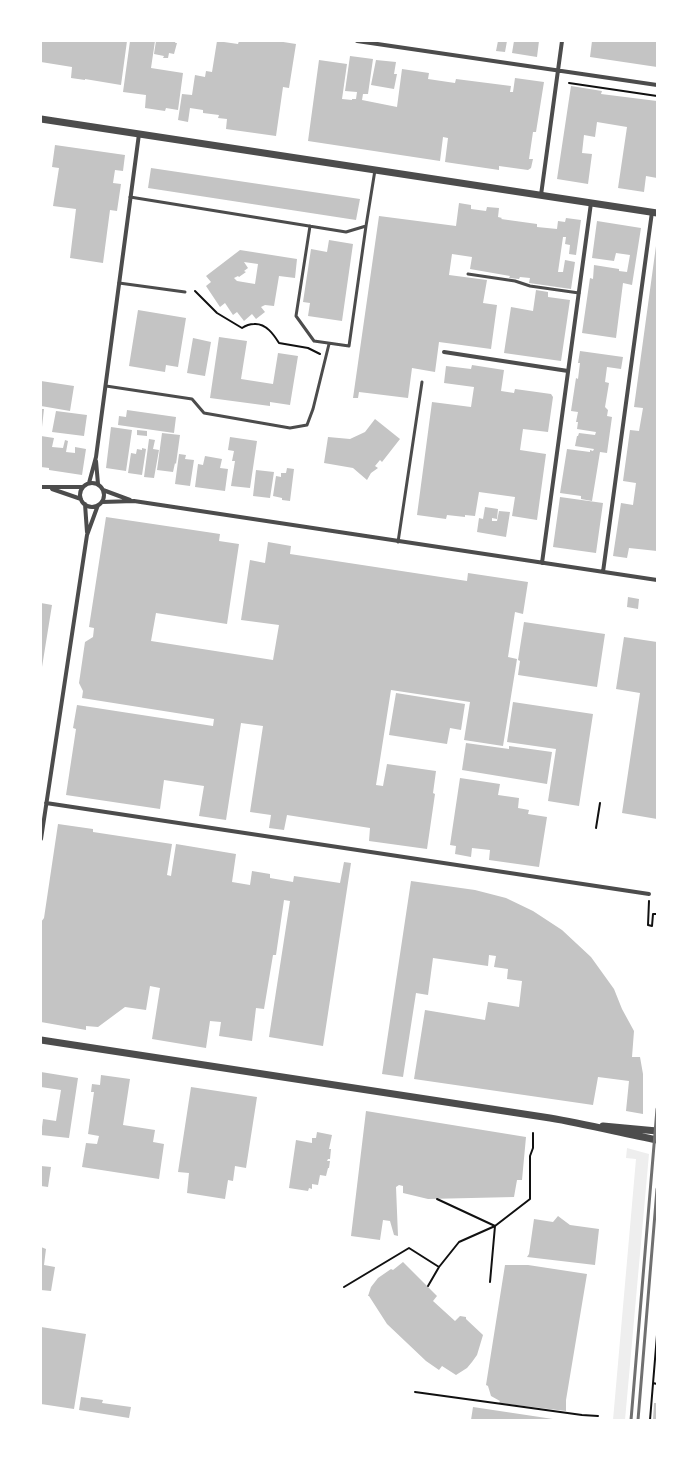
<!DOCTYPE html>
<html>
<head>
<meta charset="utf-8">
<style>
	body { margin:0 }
	#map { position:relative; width:698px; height:1461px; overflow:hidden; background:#fff; font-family:"Work Sans",sans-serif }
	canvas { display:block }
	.frame { position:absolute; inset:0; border:42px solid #fff; pointer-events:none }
</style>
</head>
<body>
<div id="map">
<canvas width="698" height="1461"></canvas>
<div class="frame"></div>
</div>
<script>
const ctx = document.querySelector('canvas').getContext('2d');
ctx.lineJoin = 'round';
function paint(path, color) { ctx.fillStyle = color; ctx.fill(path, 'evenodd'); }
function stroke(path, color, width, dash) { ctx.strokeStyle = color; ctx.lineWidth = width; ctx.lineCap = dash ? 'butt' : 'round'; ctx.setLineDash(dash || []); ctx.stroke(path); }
paint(new Path2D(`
	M 627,1148 L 649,1154 L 625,1420 L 613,1420 L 636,1159 L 626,1158 Z`), '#eee');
paint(new Path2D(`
	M 41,41 L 127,41 L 121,85 L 85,79 L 85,80 L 71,78 L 72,67 L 41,62 Z
	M 130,41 L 155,41 L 151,68 L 183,73 L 178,110 L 166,108 L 165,111 L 145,108 L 146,95 L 123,92 Z
	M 156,41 L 176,41 L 175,43 L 177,43 L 174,54 L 169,53 L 168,58 L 163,58 L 164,56 L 154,54 Z
	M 217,41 L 238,44 L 239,41 L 277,41 L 296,44 L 289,88 L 283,87 L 276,136 L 226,129 L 227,119 L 218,118 L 219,115 L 203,113 L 203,110 L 190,108 L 188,122 L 178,120 L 182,94 L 192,95 L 195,75 L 205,77 L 206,71 L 212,72 Z
	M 498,41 L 507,41 L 505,52 L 496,51 Z
	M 514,41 L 539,41 L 537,57 L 512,53 Z
	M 592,41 L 657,41 L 657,67 L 590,57 Z
	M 350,56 L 373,59 L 368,94 L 363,94 L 362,100 L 397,107 L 402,69 L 429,73 L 428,79 L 455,83 L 456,79 L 511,86 L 510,92 L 513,92 L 515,78 L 544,82 L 536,132 L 533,132 L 529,159 L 533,159 L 531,168 L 528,170 L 499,166 L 499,170 L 445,162 L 448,138 L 443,137 L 440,161 L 308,141 L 319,60 L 347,64 L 342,99 L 352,100 L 352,99 L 356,99 L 357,92 L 345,91 Z
	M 376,60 L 396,62 L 394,74 L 397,74 L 394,89 L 371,85 Z
	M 571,86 L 602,91 L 601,94 L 657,101 L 656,112 L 657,112 L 657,178 L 646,176 L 644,192 L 618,188 L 627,127 L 597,122 L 595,137 L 584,135 L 582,153 L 592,154 L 588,184 L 557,179 Z
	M 55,145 L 125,155 L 123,171 L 115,170 L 113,183 L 121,184 L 117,211 L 110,210 L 103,263 L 70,258 L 76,209 L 53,206 L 59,168 L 52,167 Z
	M 151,168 L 360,199 L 356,220 L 148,188 Z
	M 459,203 L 471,205 L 471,209 L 486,211 L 487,207 L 499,208 L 498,217 L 502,218 L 501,219 L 537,224 L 537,227 L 557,229 L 558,221 L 565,222 L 566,218 L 581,220 L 576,255 L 569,254 L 570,245 L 565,244 L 566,237 L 563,237 L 558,272 L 563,272 L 565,260 L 575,262 L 571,289 L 529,283 L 530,278 L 520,277 L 519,279 L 509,278 L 510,276 L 470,269 L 472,257 L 452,254 L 449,275 L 487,280 L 483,303 L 497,305 L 491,349 L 439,342 L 435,372 L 412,368 L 408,398 L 359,392 L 358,398 L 353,398 L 379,216 L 456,226 Z
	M 597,221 L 641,228 L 632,285 L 623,283 L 616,338 L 582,333 L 590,278 L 593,279 L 594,265 L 619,269 L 619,271 L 627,272 L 630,255 L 616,253 L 614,261 L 592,258 Z
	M 329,240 L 353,244 L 342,321 L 308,316 L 310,303 L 303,302 L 311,249 L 327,252 Z
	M 656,246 L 657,548 L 657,551 L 629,548 L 627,558 L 613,556 L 621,503 L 633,505 L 636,483 L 623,481 L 630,430 L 639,431 L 643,408 L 634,407 Z
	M 240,250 L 297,259 L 295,278 L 279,276 L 274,306 L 265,305 L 261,307 L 265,312 L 256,319 L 252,314 L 244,321 L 237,312 L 233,315 L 225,303 L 220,307 L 206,286 L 211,282 L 206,276 ZM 244,262 L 258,264 L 255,284 L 237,281 L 234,278 L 238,276 L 239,277 L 246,272 L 244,271 L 248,268 Z
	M 536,290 L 548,292 L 548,297 L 570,300 L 561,361 L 504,353 L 511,307 L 533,311 Z
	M 138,310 L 186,318 L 178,367 L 166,365 L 165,372 L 129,366 Z
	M 219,337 L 247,341 L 241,379 L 273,384 L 278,353 L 298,356 L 290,405 L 270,402 L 270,406 L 210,398 Z
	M 193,338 L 211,342 L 205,376 L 187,373 Z
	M 580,351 L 623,357 L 621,369 L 607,367 L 605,382 L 609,383 L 605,407 L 608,410 L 607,416 L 612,417 L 607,453 L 600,452 L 592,501 L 581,499 L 581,496 L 560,493 L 567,449 L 590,452 L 590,450 L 593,451 L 594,449 L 575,446 L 577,436 L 578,436 L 579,433 L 595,435 L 596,432 L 577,429 L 578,422 L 576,422 L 578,412 L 571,411 L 576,378 L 578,379 L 580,363 L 578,363 Z
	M 472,365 L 504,370 L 501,391 L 514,393 L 515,389 L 551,394 L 553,397 L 548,432 L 523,429 L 520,450 L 546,454 L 537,520 L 512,516 L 515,497 L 479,492 L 475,516 L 465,515 L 465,517 L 447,515 L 446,519 L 417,515 L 432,402 L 471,407 L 474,387 L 444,383 L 446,366 L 471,369 Z
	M 41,381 L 74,386 L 70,411 L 41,406 Z
	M 41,409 L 44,409 L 42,427 L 41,427 Z
	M 127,410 L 176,417 L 174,433 L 118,425 L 119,416 L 126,417 Z
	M 56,411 L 87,415 L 84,436 L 52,432 Z
	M 375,419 L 400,439 L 382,462 L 380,460 L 375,466 L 378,468 L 371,473 L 367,480 L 353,468 L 324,463 L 328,437 L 350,439 L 365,432 Z
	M 111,427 L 132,430 L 126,471 L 106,468 Z
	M 137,430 L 147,431 L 147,436 L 137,435 Z
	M 162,433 L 180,435 L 176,464 L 175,463 L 173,472 L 157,470 Z
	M 41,436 L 54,438 L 52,447 L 63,448 L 65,440 L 68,441 L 66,452 L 75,453 L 75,447 L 86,449 L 82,475 L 49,470 L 49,468 L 41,467 Z
	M 230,437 L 257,441 L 250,488 L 231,486 L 235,461 L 232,461 L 234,451 L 228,450 Z
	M 149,439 L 155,440 L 153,449 L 159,450 L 154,478 L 144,477 Z
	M 142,448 L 146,449 L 142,475 L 128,473 L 131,453 L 136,454 L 137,449 L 142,450 Z
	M 179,454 L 186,455 L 185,459 L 194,460 L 190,486 L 175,484 Z
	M 205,456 L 222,459 L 220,468 L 228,469 L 225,491 L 195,487 L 198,464 L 203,465 Z
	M 287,468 L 294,469 L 290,501 L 282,500 L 282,498 L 273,496 L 276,476 L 281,477 L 281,473 L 286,473 Z
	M 256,470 L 274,472 L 270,498 L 253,496 Z
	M 560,497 L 603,503 L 596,553 L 553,547 Z
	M 485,507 L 498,509 L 497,519 L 492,518 L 492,521 L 497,521 L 499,511 L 510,512 L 506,537 L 477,532 L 479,518 L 483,519 Z
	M 106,517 L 220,534 L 219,541 L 239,544 L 227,624 L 156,613 L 151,641 L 273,660 L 279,625 L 241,620 L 250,560 L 265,563 L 268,542 L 291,546 L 290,554 L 467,581 L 468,573 L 528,582 L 523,614 L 515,612 L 508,657 L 517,659 L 503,746 L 464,740 L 470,702 L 391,690 L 376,785 L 383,786 L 387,764 L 436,771 L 433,793 L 435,794 L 427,849 L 369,841 L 370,828 L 287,815 L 284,830 L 269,828 L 271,815 L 250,812 L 263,726 L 241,723 L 226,820 L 199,816 L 204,786 L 164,780 L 160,809 L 66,795 L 76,729 L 73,728 L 77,705 L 213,726 L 214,719 L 82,698 L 83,691 L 79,683 L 85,642 L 93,637 L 94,628 L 89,627 Z
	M 628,597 L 639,599 L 638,609 L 627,607 Z
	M 41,603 L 52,605 L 42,667 L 41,666 Z
	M 524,622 L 605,634 L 597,687 L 518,675 L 520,661 L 518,660 Z
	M 624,637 L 657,642 L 657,819 L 622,813 L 640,693 L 616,689 Z
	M 396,693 L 465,704 L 461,730 L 450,728 L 447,744 L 389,735 Z
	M 513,702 L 593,714 L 579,806 L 548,801 L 556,749 L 507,742 Z
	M 466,743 L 509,749 L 509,746 L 552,752 L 547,784 L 462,770 Z
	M 460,778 L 500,784 L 498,795 L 519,798 L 518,808 L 529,810 L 528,814 L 547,817 L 539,867 L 489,860 L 490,850 L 472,848 L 471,857 L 455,854 L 456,846 L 450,845 Z
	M 58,824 L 93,829 L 93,832 L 172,844 L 167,875 L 171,876 L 176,844 L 236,854 L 232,882 L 250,885 L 252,871 L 270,874 L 270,878 L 293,882 L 294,876 L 340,883 L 344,862 L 351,863 L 323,1046 L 269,1037 L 290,901 L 284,900 L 276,955 L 273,955 L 264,1009 L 256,1008 L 252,1041 L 219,1036 L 221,1022 L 210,1021 L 206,1048 L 152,1039 L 160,988 L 150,986 L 146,1010 L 125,1007 L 98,1027 L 86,1026 L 86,1030 L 41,1022 L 41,922 L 44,918 Z
	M 411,881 L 475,890 L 506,898 L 533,911 L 562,930 L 591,957 L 614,989 L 622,1009 L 634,1031 L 632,1057 L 640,1057 L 643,1074 L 643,1114 L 626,1111 L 629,1081 L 598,1077 L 593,1105 L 414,1079 L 425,1010 L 485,1020 L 488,1002 L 519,1007 L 522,981 L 507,979 L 508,969 L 494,967 L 496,956 L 489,955 L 488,966 L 433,958 L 428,995 L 416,993 L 403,1077 L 382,1074 Z
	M 41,1072 L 78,1078 L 69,1138 L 41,1135 L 43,1119 L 56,1121 L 61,1090 L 41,1087 Z
	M 101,1075 L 130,1079 L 123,1125 L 155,1130 L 153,1142 L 164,1144 L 159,1179 L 82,1167 L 86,1143 L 97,1144 L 99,1136 L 88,1134 L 94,1092 L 91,1092 L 92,1084 L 100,1085 Z
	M 191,1087 L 257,1097 L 246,1168 L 235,1166 L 233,1181 L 228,1180 L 225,1199 L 187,1193 L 189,1173 L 178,1172 Z
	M 366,1111 L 526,1137 L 522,1180 L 517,1180 L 514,1197 L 428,1199 L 403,1193 L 403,1186 L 399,1185 L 396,1187 L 398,1236 L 394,1235 L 390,1221 L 383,1220 L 380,1240 L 351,1236 Z
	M 317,1132 L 332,1135 L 329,1149 L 331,1149 L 330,1159 L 328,1159 L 327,1161 L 330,1161 L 329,1168 L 328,1168 L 326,1176 L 320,1175 L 318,1185 L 312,1184 L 312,1189 L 309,1188 L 308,1191 L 289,1188 L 296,1140 L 312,1143 L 312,1138 L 316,1138 Z
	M 41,1166 L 51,1167 L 48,1187 L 41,1186 Z
	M 558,1216 L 570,1225 L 599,1229 L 595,1265 L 527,1257 L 529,1254 L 534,1219 L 553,1222 Z
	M 41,1247 L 46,1249 L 44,1265 L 55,1267 L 51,1291 L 41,1290 Z
	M 403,1262 L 437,1296 L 433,1301 L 455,1321 L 460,1316 L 466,1317 L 466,1319 L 483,1335 L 477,1355 L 472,1362 L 467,1368 L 456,1375 L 442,1366 L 439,1370 L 426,1361 L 387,1324 L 369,1296 L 368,1296 L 371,1287 L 378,1278 L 391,1269 L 393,1270 Z
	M 505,1265 L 528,1265 L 587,1274 L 566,1400 L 566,1411 L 499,1403 L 500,1401 L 491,1396 L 488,1386 L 486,1385 Z
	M 41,1327 L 86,1334 L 74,1409 L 41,1404 Z
	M 81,1397 L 103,1400 L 102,1403 L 131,1407 L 129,1418 L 79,1410 Z
	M 654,1403 L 657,1403 L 657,1420 L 653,1420 Z
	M 473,1407 L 553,1419 L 553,1420 L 471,1420 Z`), '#c4c4c4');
stroke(new Path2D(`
	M 569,83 L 657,96
	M 195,291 L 217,313 L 242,328 C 245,326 250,324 254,324 C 266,323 274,335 279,343 L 308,348 L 320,354
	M 596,828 L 600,803
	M 649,901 L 648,925 L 652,926 L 653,914 L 657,914
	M 437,1199 L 495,1226 L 490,1282
	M 428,1286 L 439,1267
	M 344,1287 L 409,1248 L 439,1267 L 459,1242 L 495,1226 L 530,1199 L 530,1156 L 533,1148 L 533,1133
	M 653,1383 L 657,1384
	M 415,1392 L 582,1415 L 598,1416
	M 650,1420 L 657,1335`), '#111', 2);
stroke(new Path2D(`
	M 130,197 L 346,232 L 366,226 L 375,170
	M 310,226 L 296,316 L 314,341 L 349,346 L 366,226
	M 468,274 L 515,281 L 530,286 L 579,293
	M 119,283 L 185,292
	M 106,386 L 192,399 L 204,413 L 290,428 L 307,425 L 313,409 L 329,344
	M 398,542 L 422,382`), '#4c4c4c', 3);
stroke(new Path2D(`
	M 357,41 L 657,85
	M 541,195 L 562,41
	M 444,352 L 568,371
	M 96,461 L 98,484
	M 89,483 L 96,457 L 139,134
	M80 495a12 12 0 1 1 24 0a12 12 0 1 1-24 0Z
	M 41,487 L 83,487
	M 52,489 L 81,499
	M 103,490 L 130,500
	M 102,502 L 134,501 L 657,580
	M 85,504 L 87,532
	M 542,563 L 591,203
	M 603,572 L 652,212
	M 46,803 L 649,894
	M 41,839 L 87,535 L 98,505`), '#4c4c4c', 4);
stroke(new Path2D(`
	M 41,119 L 657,213
	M 41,1040 L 550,1118 C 586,1124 621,1133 657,1140
	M 603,1126 L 657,1131`), '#4c4c4c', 7);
stroke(new Path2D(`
	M 631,1420 L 657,1109
	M 638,1420 L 657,1189`), '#707070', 3);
</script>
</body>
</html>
